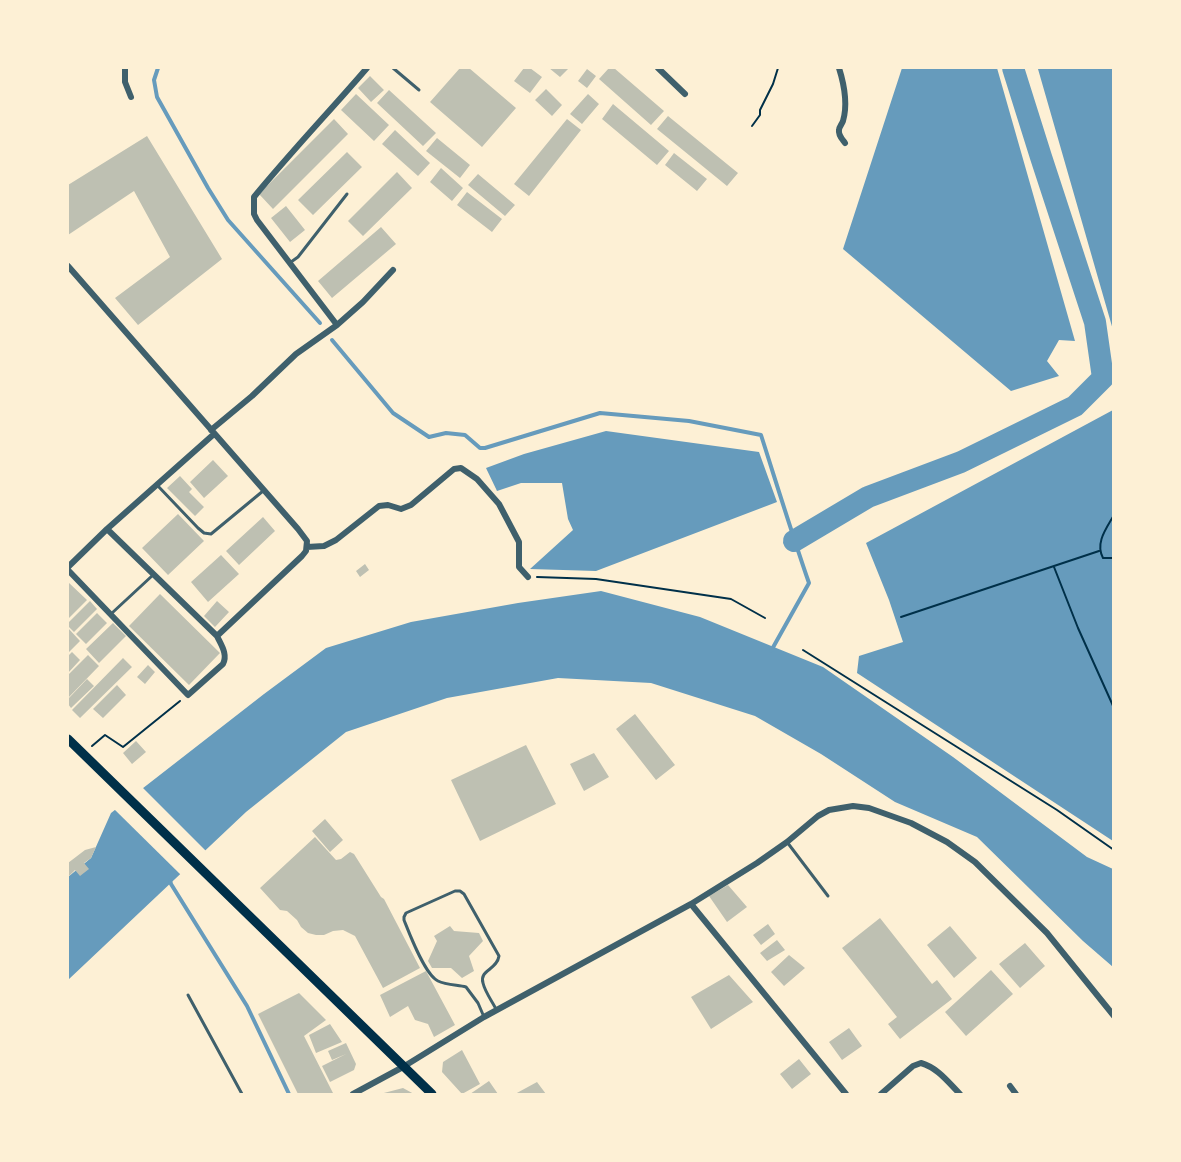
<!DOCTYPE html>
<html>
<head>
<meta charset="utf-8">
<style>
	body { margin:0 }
	#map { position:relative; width:1181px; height:1162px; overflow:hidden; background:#fdf0d5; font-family:"Roboto Serif",serif }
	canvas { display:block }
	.frame { position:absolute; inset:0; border:69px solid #fdf0d5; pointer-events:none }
</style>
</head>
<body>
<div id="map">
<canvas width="1181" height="1162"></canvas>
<div class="frame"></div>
</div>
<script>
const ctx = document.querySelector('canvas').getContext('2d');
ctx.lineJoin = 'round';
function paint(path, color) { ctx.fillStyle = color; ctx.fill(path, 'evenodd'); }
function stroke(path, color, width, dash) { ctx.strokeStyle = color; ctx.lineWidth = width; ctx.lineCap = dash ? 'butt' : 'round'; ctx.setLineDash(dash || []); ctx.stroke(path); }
paint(new Path2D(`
	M 902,68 L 997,68 L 1075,341 L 1059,340 L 1047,361 L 1059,376 L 1011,391 L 843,249 Z
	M 1045,68 L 1113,68 L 1113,330 L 1038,69 Z
	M 1113,410 L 1113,841 L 857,673 L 859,656 L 903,642 L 889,600 L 866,543 Z
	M 606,431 L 759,452 L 777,502 L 596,571 L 530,569 L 573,530 L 568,519 L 562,483 L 521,483 L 497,491 L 486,468 L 524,454 Z
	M 601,591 L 700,617 L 823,667 L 953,757 L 1087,857 L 1113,869 L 1113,967 L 1083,941 L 977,837 L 895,802 L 821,754 L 755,716 L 651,683 L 558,678 L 447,698 L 346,732 L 246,812 L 68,980 L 68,877 L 91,858 L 111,813 L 264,694 L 326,648 L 411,622 L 518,603 Z`), '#669bbc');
paint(new Path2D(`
	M 141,786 L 207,852 L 182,876 L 113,808 Z`), '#fdf0d5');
stroke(new Path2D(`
	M 158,68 L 154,80 L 157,97 L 208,188 L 228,220 L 320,323
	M 332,340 L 393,413 L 429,437 L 446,433 L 465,435 L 480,448 L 485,448 L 600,413 L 689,421 L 761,435 C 777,485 792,534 809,583 L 771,651
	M 170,880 L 171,884 L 247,1006 L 289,1094`), '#669bbc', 4);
stroke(new Path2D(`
	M 794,541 L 868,497 L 961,462 L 1075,406 L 1103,378 L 1095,322 L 1041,157 L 1013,68`), '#669bbc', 22);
paint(new Path2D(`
	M 460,68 L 469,68 L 516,108 L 482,147 L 430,102 Z
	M 524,68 L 530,68 L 542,77 L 530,93 L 514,81 Z
	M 549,68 L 569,68 L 560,77 Z
	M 609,68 L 614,68 L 664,111 L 651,125 L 599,79 Z
	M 587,69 L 596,76 L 587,88 L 578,81 Z
	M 370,76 L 384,90 L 371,102 L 358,88 Z
	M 546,89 L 562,105 L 552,116 L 535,100 Z
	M 389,90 L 436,133 L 423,146 L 377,103 Z
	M 356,94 L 389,125 L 374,141 L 341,110 Z
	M 588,94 L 599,104 L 582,124 L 570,114 Z
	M 613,104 L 669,151 L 657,165 L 602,119 Z
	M 668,116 L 738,173 L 727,186 L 657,129 Z
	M 334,119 L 348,134 L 273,209 L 259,194 Z
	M 567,119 L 581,130 L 529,196 L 514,184 Z
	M 395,130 L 430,163 L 418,176 L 382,144 Z
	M 147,136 L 222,259 L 138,325 L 115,298 L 170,257 L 134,191 L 68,235 L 68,185 Z
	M 437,138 L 470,165 L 460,178 L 426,151 Z
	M 347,152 L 362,167 L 313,215 L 298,200 Z
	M 674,153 L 707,179 L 697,191 L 665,165 Z
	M 441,168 L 463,188 L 452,201 L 430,182 Z
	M 397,172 L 412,188 L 363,236 L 348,221 Z
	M 478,174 L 515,205 L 505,216 L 468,185 Z
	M 467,192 L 502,219 L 492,232 L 457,205 Z
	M 286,206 L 305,230 L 290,242 L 271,218 Z
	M 381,227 L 396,244 L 332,298 L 318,281 Z
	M 213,460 L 228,476 L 204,498 L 190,482 Z
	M 180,476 L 192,489 L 189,492 L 204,507 L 195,516 L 167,488 Z
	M 178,514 L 204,541 L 168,575 L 142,548 Z
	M 263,517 L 275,531 L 239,565 L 226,551 Z
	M 221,555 L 239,574 L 208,602 L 191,582 Z
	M 365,564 L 369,570 L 360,577 L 356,571 Z
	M 68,582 L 87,600 L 68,619 Z
	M 160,594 L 220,653 L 189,685 L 129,626 Z
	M 90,601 L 97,609 L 74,632 L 68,626 L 68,623 Z
	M 217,601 L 229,612 L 215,627 L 204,616 Z
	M 97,613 L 107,623 L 86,644 L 76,634 Z
	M 113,623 L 126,636 L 99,663 L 86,649 Z
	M 68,628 L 80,641 L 68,653 Z
	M 72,652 L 80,660 L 68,673 L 68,656 Z
	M 88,655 L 99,666 L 68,698 L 68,675 Z
	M 123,658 L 132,667 L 80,718 L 72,710 Z
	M 148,665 L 155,672 L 145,684 L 137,677 Z
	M 87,679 L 94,686 L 71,708 L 68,704 L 68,699 Z
	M 117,685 L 126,695 L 103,718 L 93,709 Z
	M 635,714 L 675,765 L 656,780 L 616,729 Z
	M 136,741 L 146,752 L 132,764 L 123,753 Z
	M 526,745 L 556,804 L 480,841 L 451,780 Z
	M 594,753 L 609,777 L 584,791 L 570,764 Z
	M 325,819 L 343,840 L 330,852 L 312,831 Z
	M 315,837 L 336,860 L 341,859 L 350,852 L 354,854 L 381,897 L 384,899 L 420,968 L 383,988 L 355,936 L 343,930 L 333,931 L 324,935 L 316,935 L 308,933 L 301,927 L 297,920 L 287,911 L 280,910 L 260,888 Z
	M 96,847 L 91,858 L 84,863 L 89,869 L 80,876 L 75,870 L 68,877 L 68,863 L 85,850 Z
	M 728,885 L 747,907 L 727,922 L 709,896 Z
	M 880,918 L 932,984 L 937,980 L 952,999 L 900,1039 L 888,1024 L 897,1017 L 842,948 Z
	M 768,924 L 775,934 L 761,945 L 753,935 Z
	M 450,926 L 454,931 L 479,933 L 483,941 L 469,956 L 474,971 L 462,978 L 451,968 L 432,968 L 428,961 L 437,941 L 434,936 Z
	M 950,926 L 977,958 L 954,978 L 927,945 Z
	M 777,940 L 785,950 L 767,961 L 760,953 Z
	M 1025,943 L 1045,966 L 1020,988 L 999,964 Z
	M 789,955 L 805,968 L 784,986 L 771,972 Z
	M 991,970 L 1013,994 L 966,1036 L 945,1012 Z
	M 426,971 L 455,1025 L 434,1037 L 428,1024 L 415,1020 L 408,1006 L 390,1017 L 380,995 Z
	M 729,975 L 753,1002 L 711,1029 L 691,997 Z
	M 299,993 L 326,1020 L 304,1036 L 333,1093 L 329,1094 L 298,1094 L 258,1014 Z
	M 330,1024 L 342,1042 L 316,1053 L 309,1035 Z
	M 849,1028 L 862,1046 L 842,1060 L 829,1042 Z
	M 346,1043 L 356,1064 L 354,1070 L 330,1082 L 322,1066 L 346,1054 L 332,1060 L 328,1051 Z
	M 462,1050 L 480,1084 L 462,1094 L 442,1072 L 443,1062 Z
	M 799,1059 L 811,1074 L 792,1089 L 780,1074 Z
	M 489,1081 L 498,1094 L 470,1094 Z
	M 537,1082 L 546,1094 L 515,1094 Z
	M 403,1088 L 414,1094 L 380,1094 Z`), '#bec0b2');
stroke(new Path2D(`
	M 752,126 L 760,115 L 760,110 L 773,84 L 778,68
	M 1114,515 C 1106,529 1095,543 1103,558 L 1114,558
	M 1054,567 L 1078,628 L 1114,708
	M 537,577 L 596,579 L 731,599 L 765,618
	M 901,617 L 1099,551
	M 803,650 L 1057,810 L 1114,850
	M 92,746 L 105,735 L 123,747 L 180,701`), '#003049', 2);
stroke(new Path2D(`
	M 393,68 L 419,90
	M 291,262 L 298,257 L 347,194
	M 157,485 L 198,528 L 204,533 L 211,534 L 263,491
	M 112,613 L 153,575
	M 787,842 L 828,896
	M 188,995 L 242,1094
	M 484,1017 L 478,1003 L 466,987 C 458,985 446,985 438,981 C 425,975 410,935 404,920 L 404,917 L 406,913 L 455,891 L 460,891 L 464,894 L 499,956 C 497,970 479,970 483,983 C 485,992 492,1001 496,1009`), '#3f606c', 3);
stroke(new Path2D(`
	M 125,68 L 125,82 L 131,97
	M 658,68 L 685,94
	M 839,68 C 844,84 848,104 843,121 C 842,124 839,127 839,130 C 838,135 842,139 845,143
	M 68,266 L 298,529 L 307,541 L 306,551 L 302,556 L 217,636
	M 337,325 L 257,220 L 254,214 L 254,197 C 290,153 330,111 367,68
	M 211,430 L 252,396 L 296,354 L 337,325 L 363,302 L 393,270
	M 307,547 L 324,546 L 336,540 L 379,506 L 388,505 L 401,509 L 411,505 L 454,469 L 461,468 L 477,479 L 499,504 L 519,542 L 519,567 L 528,577
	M 68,567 L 107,529 L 214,434
	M 68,570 L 188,695 L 223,664 C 228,654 221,645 217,636 L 107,529
	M 691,904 L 846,1094
	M 1010,1086 L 1016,1094
	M 353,1094 L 403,1067 L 484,1017 L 691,904 L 757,863 L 787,842 L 818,816 L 829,810 L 853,806 L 869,808 L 911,823 L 947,842 L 975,862 L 1047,933 L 1114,1016
	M 881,1094 L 913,1066 L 921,1063 C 938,1068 948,1082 960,1094`), '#3f606c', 6);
stroke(new Path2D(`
	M 68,739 L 432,1094`), '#003049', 9);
</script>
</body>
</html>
